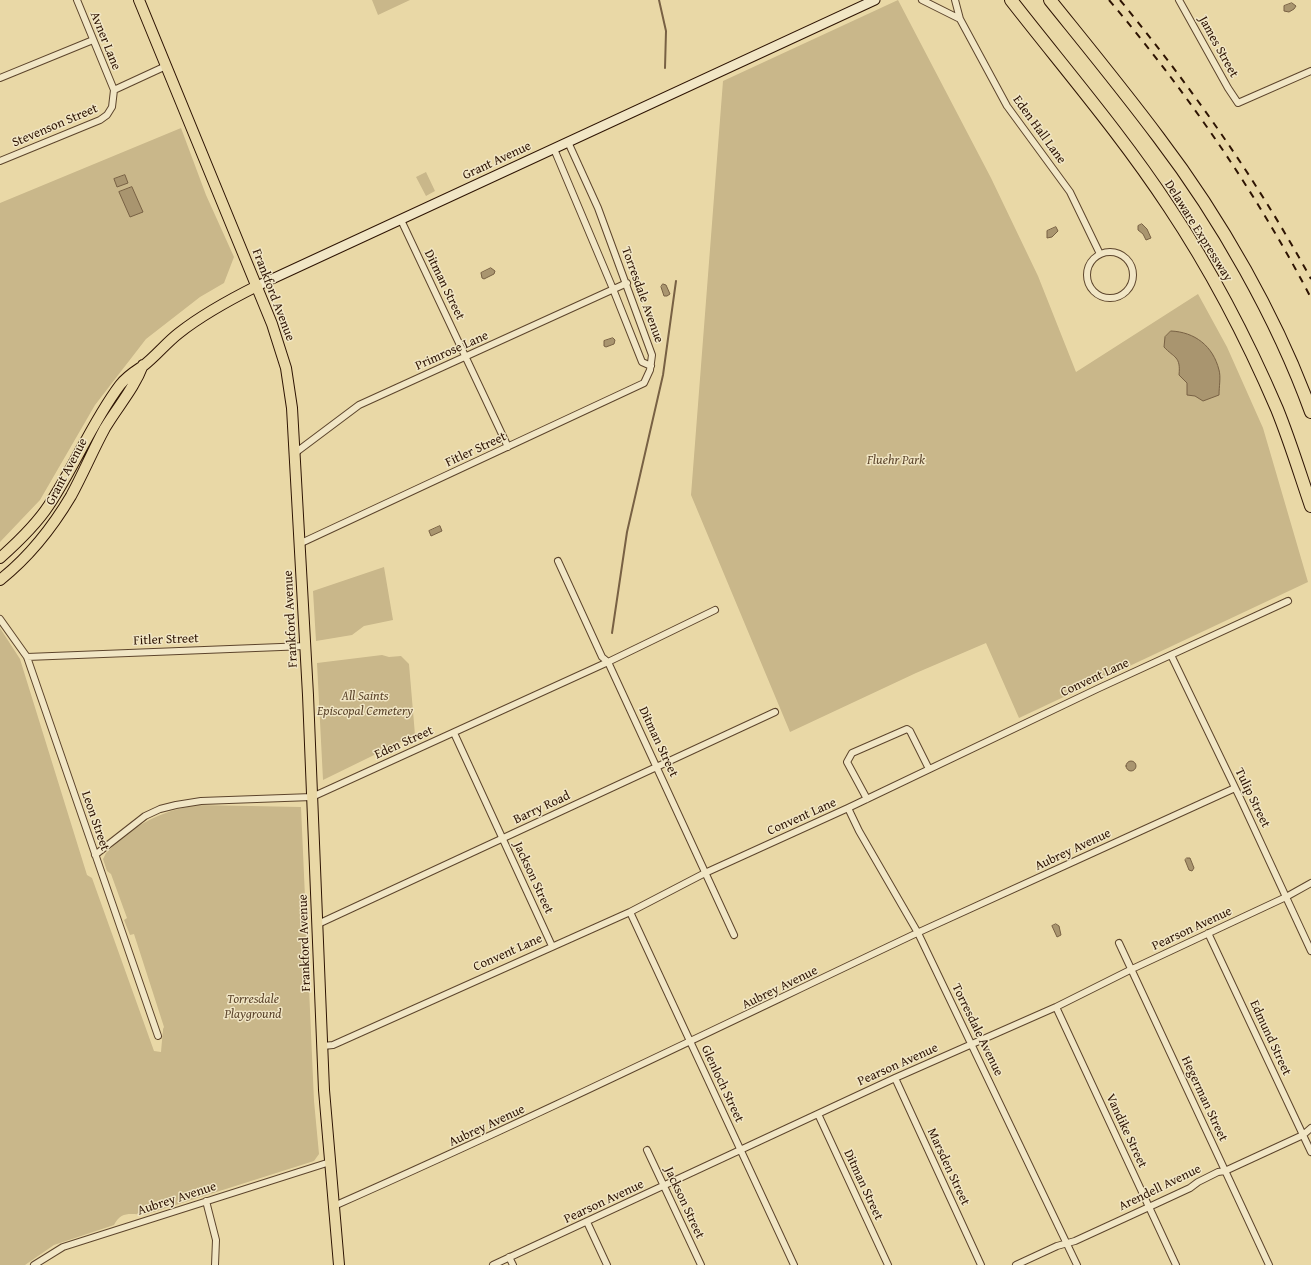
<!DOCTYPE html>
<html>
<head>
<meta charset="utf-8">
<style>
	body { margin:0 }
	canvas { display:block; background:#e9d8a6 }
</style>
</head>
<body>
<canvas width="1311" height="1265"></canvas>
<script>
const ctx = document.querySelector('canvas').getContext('2d');
ctx.lineJoin = 'round';
function paint(path, color) { ctx.fillStyle = color; ctx.fill(path, 'evenodd'); }
function stroke(path, color, width, dash) { ctx.strokeStyle = color; ctx.lineWidth = width; ctx.lineCap = dash ? 'butt' : 'round'; ctx.setLineDash(dash || []); ctx.stroke(path); }
function drawText(font, color, halo, rows, align = 'center') {
  ctx.font = font + ' "Gentium Book Plus",serif'; ctx.lineWidth = 3; ctx.setLineDash([]); ctx.textBaseline = 'middle'; ctx.strokeStyle = halo; ctx.fillStyle = color; for (const [text, x, y, turn = 0] of rows) {
    ctx.save(); ctx.translate(x, y); ctx.rotate((+turn || 0) * Math.PI / 180); ctx.textAlign = isNaN(turn) ? turn : align; if (halo) ctx.strokeText(text, 0, 0); ctx.fillText(text, 0, 0); ctx.restore();
  }
}
paint(new Path2D(`
	M 372,0 L 410,0 L 378,15 Z
	M 898,0 L 991,178 L 1038,276 L 1076,372 L 1198,294 L 1227,347 L 1263,428 L 1308,582 L 1019,718 L 986,643 L 916,673 L 790,732 L 691,495 L 723,81 Z
	M 181,128 L 206,195 L 234,257 L 224,283 L 200,297 L 146,339 L 95,405 L 40,500 L 0,542 L 0,203 Z
	M 426,172 L 435,191 L 426,196 L 416,177 Z
	M 384,567 L 393,620 L 364,626 L 352,635 L 316,641 L 313,591 Z
	M 0,628 L 20,659 L 24,672 L 87,875 L 92,878 L 154,1051 L 161,1052 L 163,1029 L 164,1027 L 134,934 L 130,935 L 124,920 L 127,918 L 111,874 L 107,871 L 103,859 L 106,853 C 134,825 159,811 198,805 L 301,807 L 314,1101 L 319,1154 L 314,1161 L 144,1215 C 131,1214 121,1211 114,1225 L 54,1245 L 25,1265 L 0,1265 Z
	M 382,655 L 389,657 L 401,656 L 409,664 L 415,735 L 323,780 L 317,663 Z`), '#c9b78a');
const water = new Path2D(`
	M 1292,3 L 1296,6 L 1294,9 L 1289,12 L 1284,11 L 1284,6 Z
	M 125,175 L 128,183 L 117,187 L 114,179 Z
	M 132,187 L 143,212 L 130,217 L 119,192 Z
	M 1142,224 L 1147,229 L 1151,238 L 1146,240 L 1143,234 L 1138,230 L 1138,226 Z
	M 1056,227 L 1058,231 L 1052,237 L 1047,238 L 1047,231 Z
	M 491,268 L 495,271 L 494,274 L 484,279 L 482,278 L 481,273 Z
	M 663,284 L 666,285 L 670,294 L 667,296 L 664,296 L 661,287 Z
	M 1171,331 C 1195,332 1213,346 1219,370 C 1221,377 1219,387 1219,395 L 1203,401 L 1195,396 L 1187,395 L 1187,383 L 1179,375 C 1181,356 1174,358 1164,347 L 1165,337 Z
	M 613,338 L 615,340 L 614,344 L 606,347 L 604,346 L 604,341 Z
	M 440,526 L 442,531 L 431,536 L 429,531 Z
	M1126 766a5 5 0 1 1 10 0a5 5 0 1 1-10 0Z
	M 1187,858 L 1190,858 L 1194,868 L 1192,871 L 1189,870 L 1185,860 Z
	M 1056,924 L 1059,926 L 1061,935 L 1057,937 L 1052,926 Z`);
paint(water, '#a9956f');
stroke(water, '#786144', 1);
stroke(new Path2D(`
	M 659,0 L 666,31 L 665,68
	M 612,633 L 627,532 L 663,375 L 676,281`), '#786144', 2);
const street = new Path2D(`
	M 922,0 L 960,19 L 1007,106 L 1070,192 L 1100,254
	M 955,0 L 960,19
	M 1179,0 L 1228,88 L 1238,103 L 1311,71
	M 0,78 L 93,40
	M 114,90 L 166,66
	M 554,149 L 613,289 L 642,362 L 651,366
	M 0,161 L 100,120 L 107,115 L 112,107 L 114,90 L 77,0
	M 401,220 L 508,447
	M1087 275a23 23 0 1 1 46 0a23 23 0 1 1-46 0Z
	M 295,453 L 359,405 L 627,283
	M 301,543 L 644,383 L 650,370 L 652,355 L 598,208 L 568,142
	M 558,561 L 602,657 L 608,662 L 734,935
	M 0,619 L 27,657 L 158,1036
	M 1171,655 L 1241,800 L 1311,951
	M 27,657 L 306,646
	M 454,733 L 552,946
	M 867,799 L 847,762 L 852,753 L 907,729 L 910,731 L 929,769
	M 848,808 L 859,831 L 918,933 L 1077,1265
	M 95,855 L 145,816 L 160,809 L 176,805 L 201,801 L 312,797 L 608,662 L 715,610
	M 630,912 L 794,1265
	M 318,924 L 775,712
	M 1208,933 L 1311,1152
	M 1119,943 L 1269,1265
	M 1056,1007 L 1176,1265
	M 323,1046 L 333,1045 L 630,912 L 705,873 L 848,808 L 1097,689 L 1288,601
	M 895,1078 L 981,1265
	M 818,1114 L 888,1265
	M 647,1150 L 701,1265
	M 206,1201 L 216,1240 L 215,1265
	M 334,1206 C 531,1119 723,1025 917,933 C 1023,884 1129,837 1235,788
	M 587,1222 L 607,1265
	M 509,1257 L 513,1265
	M 34,1265 L 63,1247 L 330,1162
	M 493,1265 L 895,1078 L 1056,1007 L 1132,969 L 1286,897 L 1311,883
	M 1016,1265 L 1057,1246 L 1075,1241 L 1149,1207 L 1190,1188 L 1198,1182 L 1218,1172 L 1225,1171 L 1303,1135 L 1311,1128`);
const secondary = new Path2D(`
	M 257,286 L 875,0`);
const primary = new Path2D(`
	M 139,0 L 272,324 L 286,368 L 292,408 L 308,695 L 324,1090 L 339,1265
	M 0,558 C 18,542 36,525 49,505 C 75,466 92,422 120,385 C 127,376 134,372 143,366 C 156,356 166,343 179,333 C 203,314 229,300 257,286
	M 0,580 C 29,557 52,528 71,496 C 83,474 93,450 105,428 C 118,406 134,389 143,365`);
const highway = new Path2D(`
	M 1011,0 C 1064,68 1121,134 1169,207 C 1211,270 1247,339 1277,409 C 1290,441 1300,474 1311,506
	M 1050,0 C 1087,46 1124,91 1159,138 C 1220,218 1277,318 1311,412`);
stroke(street, '#5d452c', 8);
stroke(secondary, '#2e1403', 11);
stroke(primary, '#2e1403', 12);
stroke(highway, '#2e1403', 14);
stroke(street, '#f1e6c5', 6);
stroke(secondary, '#f1e6c5', 9);
stroke(primary, '#e9d8a6', 10);
stroke(highway, '#e9d8a6', 12);
stroke(new Path2D(`
	M 1109,0 C 1186,91 1256,192 1311,298
	M 1120,0 C 1192,88 1257,180 1311,279`), '#2e1403', 2, [7, 7]);
drawText('13px', '#2e1403', '#f1e6c5', [
	["Avner Lane",105,41,68],
	["James Street",1218,47,61],
	["Stevenson Street",55,126,-23],
	["Eden Hall Lane",1039,130,54],
	["Grant Avenue",497,161,-25],
	["Delaware Expressway",1198,231,58],
	["Ditman Street",444,285,64],
	["Frankford Avenue",273,295,69],
	["Torresdale Avenue",642,295,70],
	["Primrose Lane",452,351,-24],
	["Fitler Street",476,450,-25],
	["Grant Avenue",67,472,-62],
	["Frankford Avenue",291,619,-93],
	["Fitler Street",166,640,-2],
	["Convent Lane",1095,678,-25],
	["Ditman Street",658,742,65],
	["Eden Street",404,743,-24],
	["Tulip Street",1252,798,64],
	["Barry Road",542,808,-25],
	["Convent Lane",802,817,-24],
	["Leon Street",95,821,71],
	["Aubrey Avenue",1073,850,-25],
	["Jackson Street",533,878,65],
	["Pearson Avenue",1192,929,-25],
	["Frankford Avenue",305,943,-92],
	["Convent Lane",508,953,-24],
	["Aubrey Avenue",780,988,-26],
	["Torresdale Avenue",977,1030,64],
	["Edmund Street",1270,1038,65],
	["Pearson Avenue",898,1065,-24],
	["Glenloch Street",722,1084,65],
	["Hegerman Street",1204,1099,65],
	["Aubrey Avenue",487,1126,-25],
	["Vandike Street",1126,1131,65],
	["Marsden Street",948,1167,65],
	["Ditman Street",863,1185,65],
	["Arendell Avenue",1160,1188,-26],
	["Aubrey Avenue",177,1199,-18],
	["Pearson Avenue",604,1202,-25],
	["Jackson Street",684,1203,65]
]);
drawText('italic 13px', '#5c452c', '#f1e6c5', [
	["Fluehr Park",896,461],
	["All Saints",365,697],
	["Episcopal Cemetery",365,712],
	["Torresdale",253,1000],
	["Playground",253,1015]
]);
</script>
</body>
</html>
